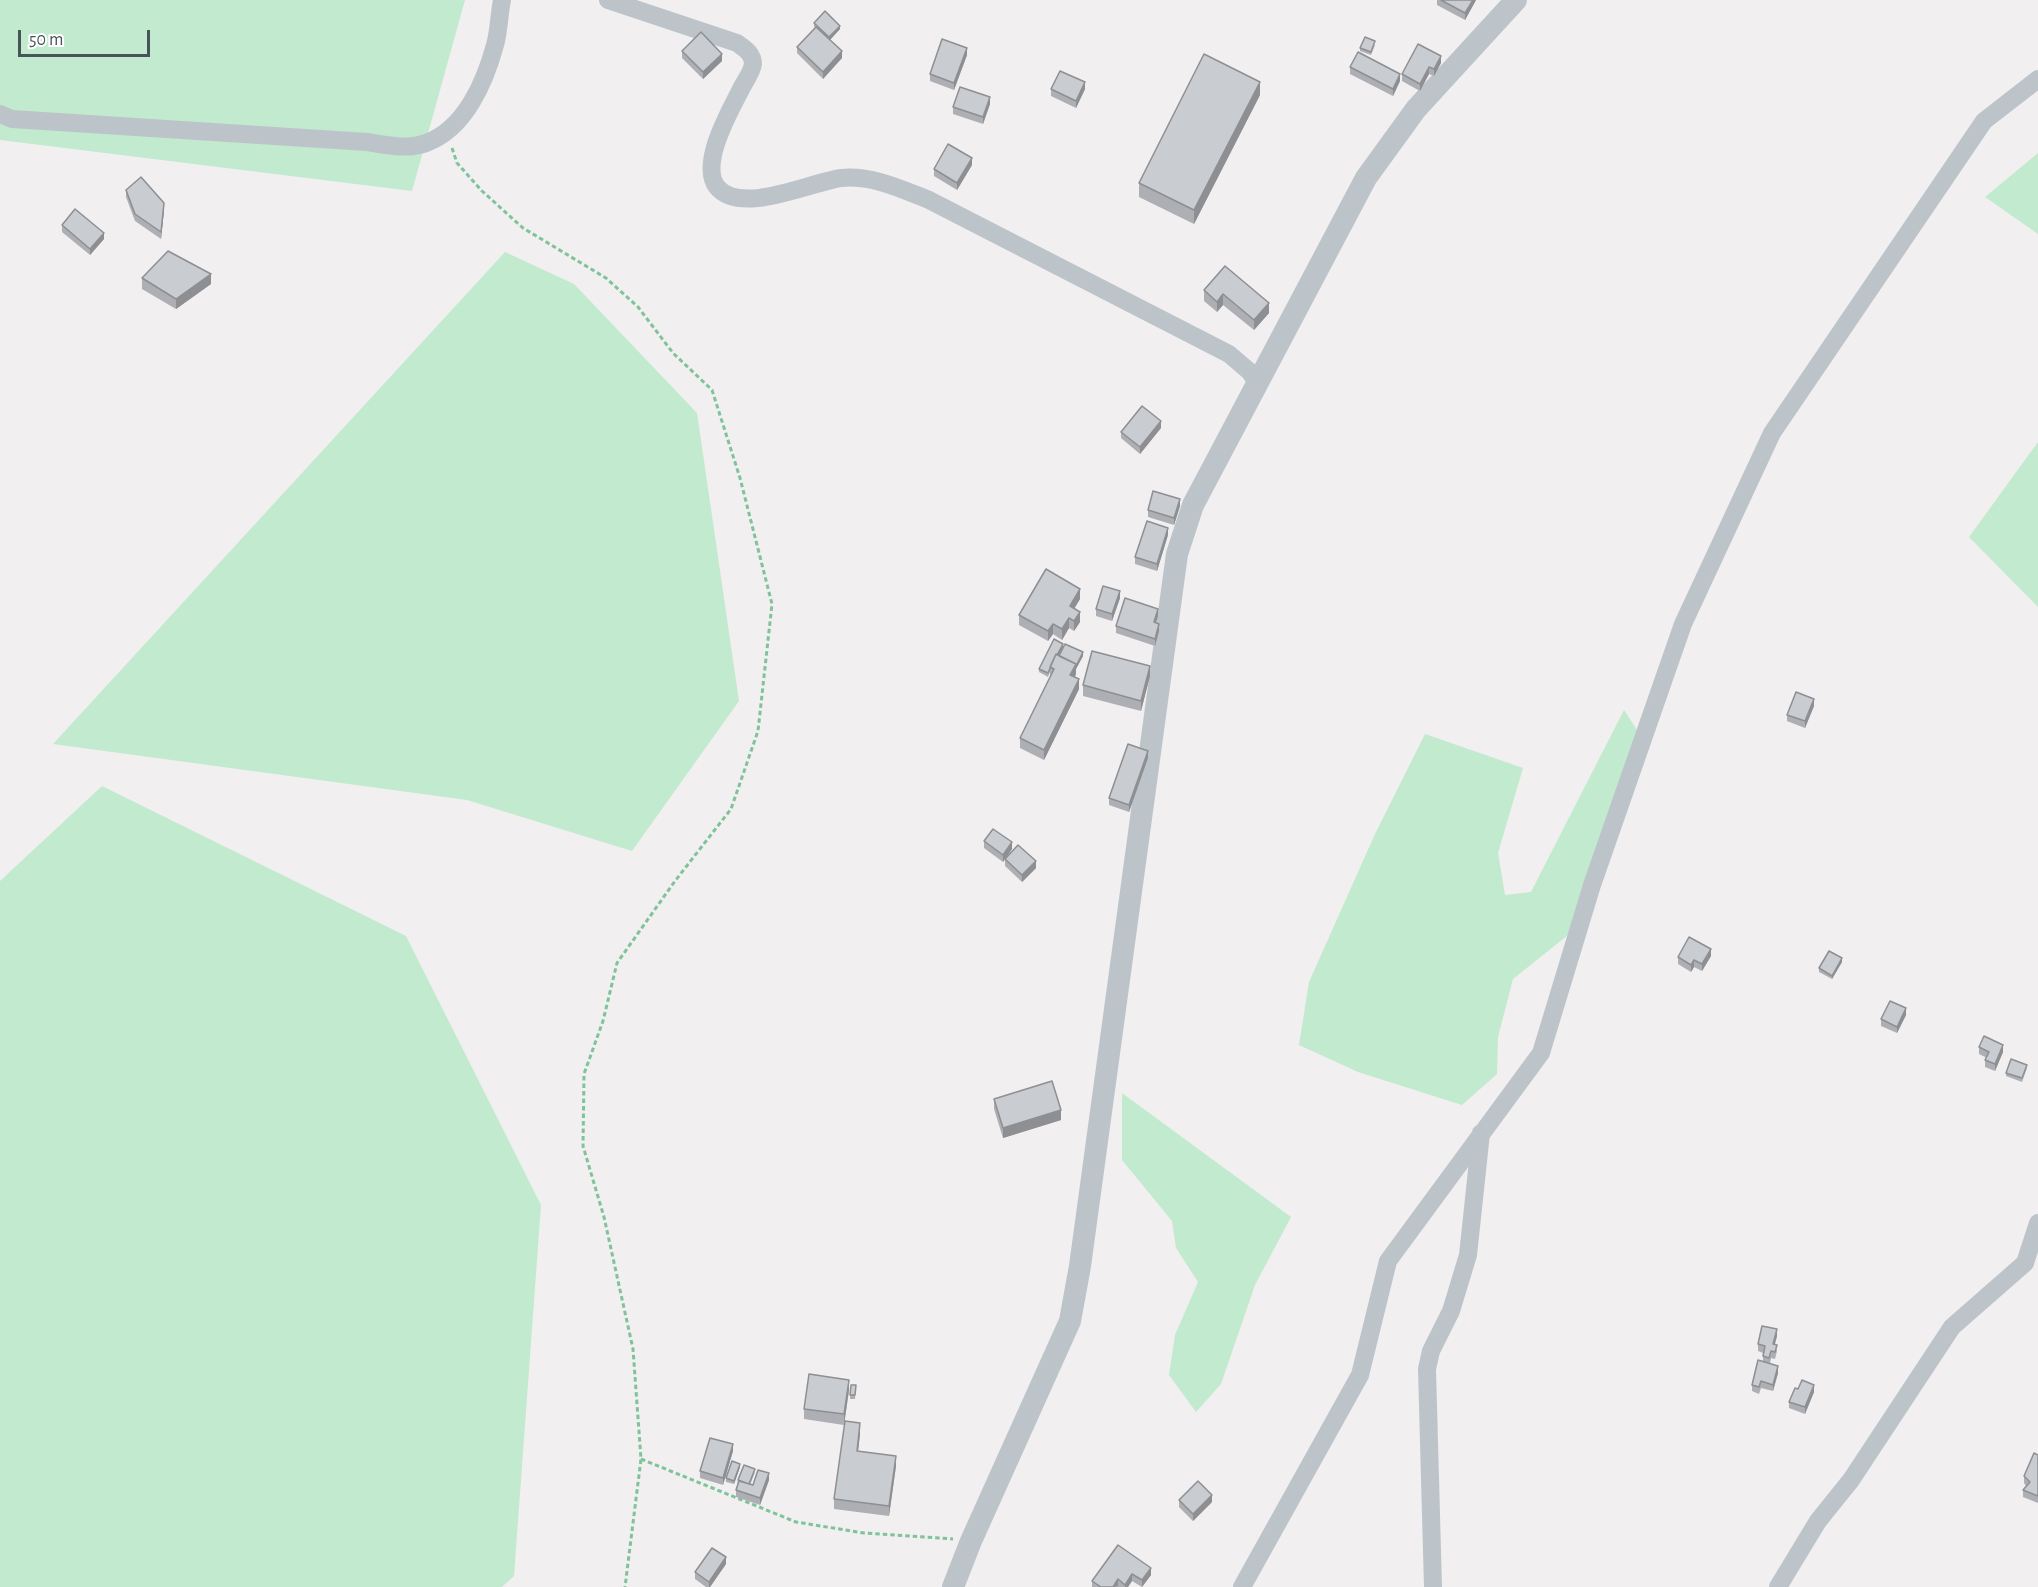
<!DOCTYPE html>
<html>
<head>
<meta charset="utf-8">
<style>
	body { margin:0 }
	#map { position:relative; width:2038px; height:1587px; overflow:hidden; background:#f1efef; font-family:"Alegreya Sans",sans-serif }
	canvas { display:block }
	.scale { position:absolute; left:18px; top:30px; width:132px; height:27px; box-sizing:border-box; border:3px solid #49535a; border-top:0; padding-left:8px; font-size:18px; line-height:21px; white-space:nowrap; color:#49535a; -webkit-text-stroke:4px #fff; paint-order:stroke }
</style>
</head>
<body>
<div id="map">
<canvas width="2038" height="1587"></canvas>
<div class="scale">50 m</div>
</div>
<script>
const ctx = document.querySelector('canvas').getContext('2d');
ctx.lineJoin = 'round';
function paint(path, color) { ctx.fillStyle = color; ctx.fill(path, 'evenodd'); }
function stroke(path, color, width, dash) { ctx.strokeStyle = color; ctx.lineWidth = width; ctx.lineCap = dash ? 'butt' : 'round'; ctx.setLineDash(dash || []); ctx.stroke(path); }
paint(new Path2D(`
	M 0,0 L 465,0 L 412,191 L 0,140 Z
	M 2038,153 L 2038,234 L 1985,197 Z
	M 505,252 L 574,284 L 697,413 L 739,701 L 632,851 L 467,800 L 53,744 Z
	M 2038,442 L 2038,607 L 1969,537 Z
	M 1624,710 L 1637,730 L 1568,935 L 1513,979 L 1498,1037 L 1497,1074 L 1462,1105 L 1358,1072 L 1299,1045 L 1309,982 L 1375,834 L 1425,734 L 1523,768 L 1498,853 L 1505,895 L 1531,892 Z
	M 102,786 L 406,936 L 541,1205 L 514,1576 L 502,1587 L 0,1587 L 0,881 Z
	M 1122,1093 L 1291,1217 L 1255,1285 L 1221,1384 L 1196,1412 L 1169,1375 L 1175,1335 L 1198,1282 L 1176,1248 L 1172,1221 L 1122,1160 Z`), '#c2eace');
stroke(new Path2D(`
	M 452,148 L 457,163 L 482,191 L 523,228 L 606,278 L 638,307 L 673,353 L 712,390 L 740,478 L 772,604 L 758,731 L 731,809 L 675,881 L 617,963 L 603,1021 L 584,1074 L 583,1146 L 604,1217 L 633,1349 L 641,1459 L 625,1587
	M 641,1459 L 796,1522 L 864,1533 L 953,1539`), '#7fc39b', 3, [4.5, 3]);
stroke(new Path2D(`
	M 608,0 L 737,43 C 744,48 753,53 753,64 C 752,72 745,81 741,89 C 730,111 699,164 717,187 C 741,216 811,182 841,178 C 872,175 901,189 929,200 L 1229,354 L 1250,372 L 1258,384
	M 0,114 L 12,119 L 367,142 C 385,145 408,150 426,143 C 465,129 485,82 495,45 C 499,31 499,15 502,0
	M 1242,1587 L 1360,1375 L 1388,1261 L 1541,1053 L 1592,885 L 1683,624 L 1772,433 L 1984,121 L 2038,79
	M 1433,1587 L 1427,1369 L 1431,1351 L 1451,1311 L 1468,1255 L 1481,1133
	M 1778,1587 L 1818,1521 L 1851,1480 L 1952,1327 L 2025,1263 L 2038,1223`), '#bcc4ca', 18);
stroke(new Path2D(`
	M 953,1587 L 971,1541 L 1070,1321 L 1080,1266 L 1177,554 L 1193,505 L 1366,178 L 1416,109 L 1516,0`), '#bcc4ca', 22);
paint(new Path2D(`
	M 1437,0 L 1476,0 L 1465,20 L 1437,5 Z
	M 814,23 L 840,29 L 830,40 L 842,58 L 823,79 L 797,53 L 797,47 L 815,28 L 814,26 Z
	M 1375,45 L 1371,55 L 1360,51 L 1360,48 Z
	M 682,51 L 722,61 L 703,79 L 682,58 Z
	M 967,55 L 954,90 L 930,81 L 930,74 Z
	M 1441,63 L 1434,76 L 1429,74 L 1420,91 L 1402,81 L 1402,74 Z
	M 1350,67 L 1400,81 L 1393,96 L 1350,74 Z
	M 1051,89 L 1085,89 L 1076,108 L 1051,96 Z
	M 1260,95 L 1194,224 L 1139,197 L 1139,183 Z
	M 990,104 L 983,124 L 953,114 L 953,107 Z
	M 972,165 L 957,190 L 934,176 L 934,169 Z
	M 126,190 L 164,210 L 161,239 L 135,221 L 126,197 Z
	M 62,225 L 104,239 L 90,255 L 62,232 Z
	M 1225,266 L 1269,313 L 1254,330 L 1223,305 L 1217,312 L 1204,301 L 1204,290 Z
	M 142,278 L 211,284 L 176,309 L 142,289 Z
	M 1161,428 L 1140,454 L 1121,438 L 1121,432 Z
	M 1180,506 L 1174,525 L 1148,517 L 1148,510 Z
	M 1168,535 L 1157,571 L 1135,564 L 1135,557 Z
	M 1120,598 L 1112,621 L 1096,616 L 1096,609 Z
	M 1080,599 L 1074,608 L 1080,622 L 1074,631 L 1069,628 L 1062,640 L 1053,634 L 1048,641 L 1019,625 L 1019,615 Z
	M 1158,616 L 1156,623 L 1159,631 L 1155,646 L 1116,633 L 1116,626 Z
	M 1063,647 L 1059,656 L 1083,656 L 1076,669 L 1076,674 L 1075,677 L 1079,689 L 1044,760 L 1020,748 L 1020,738 L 1050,677 L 1050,672 L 1048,677 L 1039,672 L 1039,669 Z
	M 1150,676 L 1141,711 L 1083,696 L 1083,685 Z
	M 1814,706 L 1805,728 L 1787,721 L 1787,715 Z
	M 1148,758 L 1129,812 L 1109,805 L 1109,798 Z
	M 984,841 L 1012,849 L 1003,862 L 984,848 Z
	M 1005,859 L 1036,868 L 1022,882 L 1005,866 Z
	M 1711,956 L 1702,971 L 1694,967 L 1691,972 L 1678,964 L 1678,957 Z
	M 1842,962 L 1832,979 L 1819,972 L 1819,968 Z
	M 1906,1015 L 1897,1033 L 1881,1026 L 1881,1019 Z
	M 1979,1047 L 2003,1052 L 1995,1071 L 1985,1067 L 1985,1060 L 1987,1058 L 1979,1054 Z
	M 2027,1068 L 2022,1082 L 2006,1076 L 2006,1073 Z
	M 994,1099 L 1061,1120 L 1003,1138 L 994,1109 Z
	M 1777,1336 L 1775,1344 L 1777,1351 L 1775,1359 L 1771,1358 L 1770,1364 L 1778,1373 L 1773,1391 L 1761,1388 L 1759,1394 L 1752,1391 L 1752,1385 L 1763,1362 L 1763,1353 L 1758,1351 L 1758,1344 Z
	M 851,1385 L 856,1385 L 855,1399 L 850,1399 Z
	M 1798,1389 L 1814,1392 L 1805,1414 L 1789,1408 L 1789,1402 Z
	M 849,1390 L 844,1425 L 804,1419 L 804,1409 Z
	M 860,1434 L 858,1451 L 896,1466 L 889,1516 L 834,1509 L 834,1499 Z
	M 733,1451 L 723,1485 L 700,1478 L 700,1471 Z
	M 2038,1455 L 2038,1503 L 2023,1497 L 2023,1490 L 2026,1486 L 2024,1483 L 2024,1476 Z
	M 740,1467 L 734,1484 L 726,1482 L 726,1478 Z
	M 755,1472 L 750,1485 L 753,1485 L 769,1480 L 760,1505 L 736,1497 L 736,1490 L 738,1480 Z
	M 1179,1500 L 1212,1502 L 1193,1521 L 1179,1507 Z
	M 1118,1545 L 1151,1575 L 1142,1587 L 1132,1581 L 1128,1587 L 1092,1587 L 1092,1581 Z
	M 726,1564 L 710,1587 L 706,1587 L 695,1579 L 695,1572 Z`), '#adafb4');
paint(new Path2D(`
	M 1473,0 L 1476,0 L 1465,20 L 1465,13 Z
	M 840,26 L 840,29 L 829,41 L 829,37 Z
	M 967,48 L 967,55 L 954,90 L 954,83 Z
	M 842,51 L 842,58 L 823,79 L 823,72 Z
	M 722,54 L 722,61 L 703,79 L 703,72 Z
	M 1441,56 L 1441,63 L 1434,76 L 1434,69 Z
	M 1429,67 L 1429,74 L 1420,91 L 1420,84 Z
	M 1400,74 L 1400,81 L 1393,96 L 1393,89 Z
	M 1085,82 L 1085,89 L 1076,108 L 1076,101 Z
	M 1260,82 L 1260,95 L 1194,224 L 1194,210 Z
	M 990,97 L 990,104 L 983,124 L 983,117 Z
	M 972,158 L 972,165 L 957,190 L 957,183 Z
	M 164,203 L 164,210 L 161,239 L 161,232 Z
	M 104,233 L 104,239 L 90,255 L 90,249 Z
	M 211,274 L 211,284 L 176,309 L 176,299 Z
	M 1223,294 L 1223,305 L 1217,312 L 1217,302 Z
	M 1269,303 L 1269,313 L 1254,330 L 1254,320 Z
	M 1161,421 L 1161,428 L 1140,454 L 1140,447 Z
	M 1180,499 L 1180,506 L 1174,525 L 1174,518 Z
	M 1168,528 L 1168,535 L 1157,571 L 1157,564 Z
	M 1080,589 L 1080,599 L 1070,616 L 1070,606 Z
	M 1120,591 L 1120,598 L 1112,621 L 1112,614 Z
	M 1158,609 L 1158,616 L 1154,629 L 1154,622 Z
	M 1080,612 L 1080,622 L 1074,631 L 1074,621 Z
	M 1069,618 L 1069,628 L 1062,640 L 1062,629 Z
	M 1053,624 L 1053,634 L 1048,641 L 1048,631 Z
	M 1159,624 L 1159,631 L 1155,646 L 1155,639 Z
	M 1063,644 L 1063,647 L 1052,668 L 1051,667 Z
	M 1083,652 L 1083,656 L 1076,669 L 1076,674 L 1070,685 L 1070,675 Z
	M 1150,666 L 1150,676 L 1141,711 L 1141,701 Z
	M 1079,679 L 1079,689 L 1044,760 L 1044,750 Z
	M 1814,699 L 1814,706 L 1805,728 L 1805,721 Z
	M 1148,751 L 1148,758 L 1129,812 L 1129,805 Z
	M 1012,842 L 1012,849 L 1003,862 L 1003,855 Z
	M 1036,861 L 1036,868 L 1022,882 L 1022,875 Z
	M 1711,949 L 1711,956 L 1702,971 L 1702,964 Z
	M 1842,958 L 1842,962 L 1832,979 L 1832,976 Z
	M 1694,960 L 1694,967 L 1691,972 L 1691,965 Z
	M 1906,1008 L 1906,1015 L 1897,1033 L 1897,1027 Z
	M 2003,1045 L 2003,1052 L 1995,1071 L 1995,1064 Z
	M 1061,1110 L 1061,1120 L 1003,1138 L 1003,1128 Z
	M 1777,1329 L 1777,1336 L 1773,1350 L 1773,1344 Z
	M 1778,1366 L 1778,1373 L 1773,1391 L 1773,1385 Z
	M 849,1380 L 849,1390 L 844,1425 L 844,1414 Z
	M 1814,1385 L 1814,1392 L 1805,1414 L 1805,1407 Z
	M 860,1423 L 860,1434 L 857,1461 L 857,1451 Z
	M 733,1444 L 733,1451 L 723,1485 L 723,1478 Z
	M 896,1456 L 896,1466 L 889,1516 L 889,1506 Z
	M 740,1464 L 740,1467 L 734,1484 L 734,1481 Z
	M 769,1473 L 769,1480 L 760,1505 L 760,1498 Z
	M 1212,1495 L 1212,1502 L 1193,1521 L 1193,1514 Z
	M 726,1557 L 726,1564 L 710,1587 L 709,1587 L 709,1582 Z
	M 1151,1568 L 1151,1575 L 1142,1587 L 1142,1580 Z
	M 1132,1574 L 1132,1581 L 1128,1587 L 1125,1587 L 1125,1585 Z
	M 1118,1579 L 1118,1586 L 1113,1587 Z`), '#8d8f92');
const building = new Path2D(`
	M 1441,0 L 1473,0 L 1465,13 Z
	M 825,11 L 840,26 L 829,37 L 814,23 Z
	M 816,27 L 842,51 L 823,72 L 797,47 Z
	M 701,32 L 722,54 L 703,72 L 682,51 Z
	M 1365,37 L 1375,41 L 1371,52 L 1360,48 Z
	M 942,39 L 967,48 L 954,83 L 930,74 Z
	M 1418,44 L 1441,56 L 1434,69 L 1429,67 L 1420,84 L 1402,74 Z
	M 1358,52 L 1400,74 L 1393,89 L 1350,67 Z
	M 1204,54 L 1260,82 L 1194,210 L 1139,183 Z
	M 1060,71 L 1085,82 L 1076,101 L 1051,89 Z
	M 960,87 L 990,97 L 983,117 L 953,107 Z
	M 948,144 L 972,158 L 957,183 L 934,169 Z
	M 141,177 L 164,203 L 161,232 L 135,214 L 126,190 Z
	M 75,209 L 104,233 L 90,249 L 62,225 Z
	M 168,251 L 211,274 L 176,299 L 142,278 Z
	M 1225,266 L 1269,303 L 1254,320 L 1223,294 L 1217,302 L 1204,290 Z
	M 1142,406 L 1161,421 L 1140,447 L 1121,432 Z
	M 1153,491 L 1180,499 L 1174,518 L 1148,510 Z
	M 1147,521 L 1168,528 L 1157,564 L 1135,557 Z
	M 1046,569 L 1080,589 L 1070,606 L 1080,612 L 1074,621 L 1069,618 L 1062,629 L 1053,624 L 1048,631 L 1019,615 Z
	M 1103,586 L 1120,591 L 1112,614 L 1096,609 Z
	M 1125,598 L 1158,609 L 1154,622 L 1159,624 L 1155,639 L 1116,626 Z
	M 1054,639 L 1063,644 L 1057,655 L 1056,654 L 1048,673 L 1039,669 Z
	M 1065,644 L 1083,652 L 1076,666 L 1076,664 L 1059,656 Z
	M 1092,651 L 1150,666 L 1141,701 L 1083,685 Z
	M 1056,654 L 1076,664 L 1070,675 L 1079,679 L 1044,750 L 1020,738 L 1054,669 L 1050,667 Z
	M 1796,692 L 1814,699 L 1805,721 L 1787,715 Z
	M 1128,744 L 1148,751 L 1129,805 L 1109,798 Z
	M 993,829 L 1012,842 L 1003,855 L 984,841 Z
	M 1018,845 L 1036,861 L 1022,875 L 1005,859 Z
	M 1689,937 L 1711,949 L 1702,964 L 1694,960 L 1691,965 L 1678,957 Z
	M 1829,951 L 1842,958 L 1832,976 L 1819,968 Z
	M 1890,1001 L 1906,1008 L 1897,1027 L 1881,1019 Z
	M 1984,1036 L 2003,1045 L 1995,1064 L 1985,1060 L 1989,1052 L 1979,1047 Z
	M 2011,1059 L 2027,1065 L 2022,1078 L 2006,1073 Z
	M 1052,1081 L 1061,1110 L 1003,1128 L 994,1099 Z
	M 1762,1326 L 1777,1329 L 1773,1344 L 1777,1345 L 1775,1352 L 1771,1351 L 1769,1358 L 1763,1356 L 1765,1346 L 1758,1344 Z
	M 1758,1360 L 1778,1366 L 1773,1385 L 1761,1381 L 1759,1387 L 1752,1385 Z
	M 809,1374 L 849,1380 L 844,1414 L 804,1409 Z
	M 1802,1380 L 1814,1385 L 1805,1407 L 1789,1402 L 1795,1388 L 1798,1389 Z
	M 851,1385 L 856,1385 L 855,1395 L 850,1395 Z
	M 845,1421 L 860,1423 L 857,1451 L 896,1456 L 889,1506 L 834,1499 Z
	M 710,1438 L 733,1444 L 723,1478 L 700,1471 Z
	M 2034,1453 L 2038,1455 L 2038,1496 L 2023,1490 L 2030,1482 L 2024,1476 Z
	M 732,1461 L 740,1464 L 734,1481 L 726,1478 Z
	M 744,1465 L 755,1469 L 749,1484 L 738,1480 Z
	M 758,1470 L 769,1473 L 760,1498 L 736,1490 L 739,1481 L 753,1485 Z
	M 1198,1481 L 1212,1495 L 1193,1514 L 1179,1500 Z
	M 1118,1545 L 1151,1568 L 1142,1580 L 1132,1574 L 1125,1585 L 1118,1579 L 1113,1587 L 1101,1587 L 1092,1581 Z
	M 712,1548 L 726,1557 L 709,1582 L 695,1572 Z`);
paint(building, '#c9ccd1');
stroke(building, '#8d8f92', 1.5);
</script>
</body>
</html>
